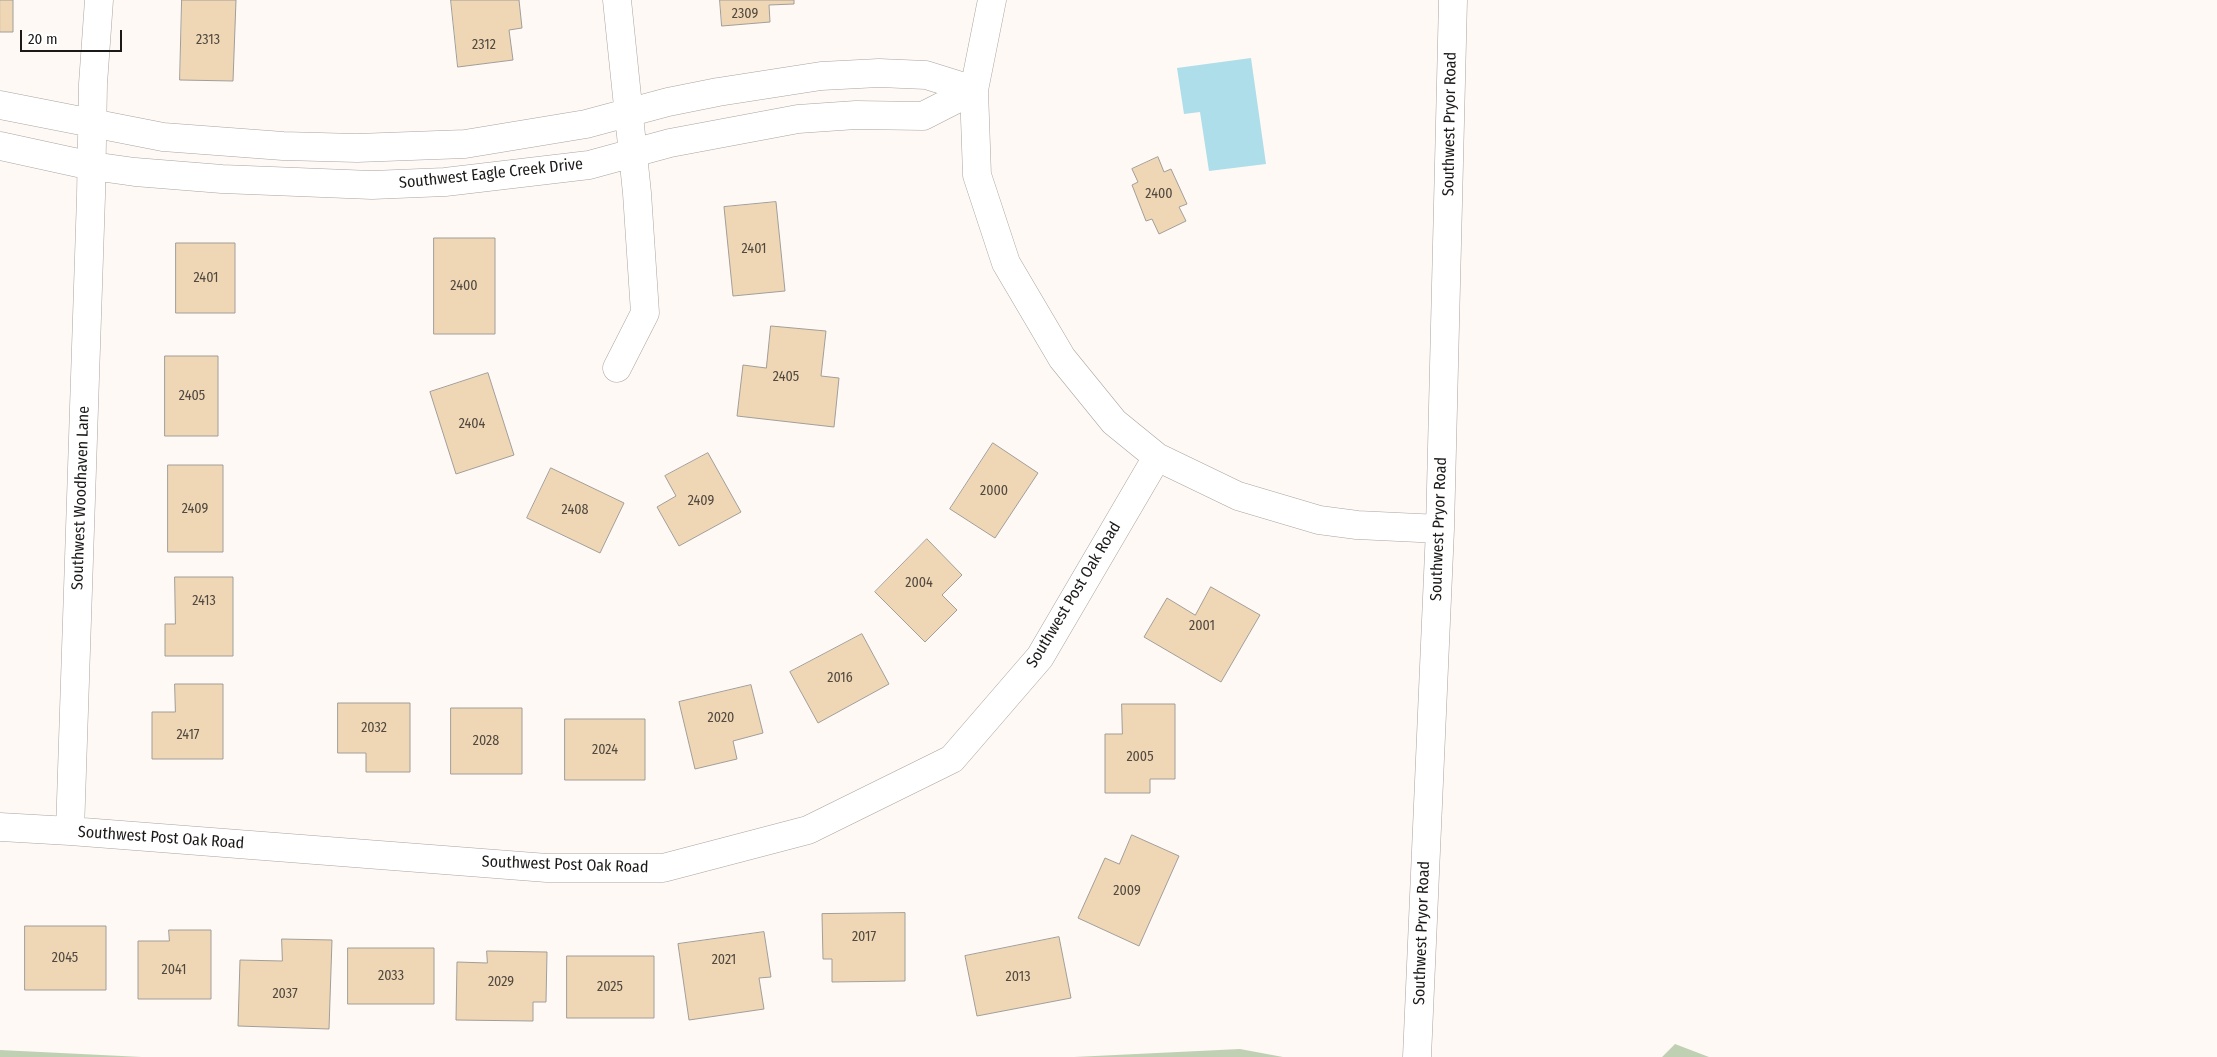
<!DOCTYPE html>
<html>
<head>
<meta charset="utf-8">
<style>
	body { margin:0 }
	#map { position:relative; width:2217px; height:1057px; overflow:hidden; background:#fef9f5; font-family:"Fira Sans Condensed",sans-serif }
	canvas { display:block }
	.scale { position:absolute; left:20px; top:30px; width:102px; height:22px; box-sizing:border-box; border:2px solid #1c1a19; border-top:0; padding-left:6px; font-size:15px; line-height:18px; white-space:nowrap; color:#1c1a19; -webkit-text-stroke:4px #fff; paint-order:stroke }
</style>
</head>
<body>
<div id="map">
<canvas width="2217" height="1057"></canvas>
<div class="scale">20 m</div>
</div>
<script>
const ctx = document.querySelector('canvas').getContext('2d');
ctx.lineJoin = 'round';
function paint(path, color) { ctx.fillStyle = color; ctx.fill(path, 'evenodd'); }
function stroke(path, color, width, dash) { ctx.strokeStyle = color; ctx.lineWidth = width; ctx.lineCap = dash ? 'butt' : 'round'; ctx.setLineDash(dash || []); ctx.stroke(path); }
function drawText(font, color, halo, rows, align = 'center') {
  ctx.font = font + ' "Fira Sans Condensed",sans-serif'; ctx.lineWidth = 4.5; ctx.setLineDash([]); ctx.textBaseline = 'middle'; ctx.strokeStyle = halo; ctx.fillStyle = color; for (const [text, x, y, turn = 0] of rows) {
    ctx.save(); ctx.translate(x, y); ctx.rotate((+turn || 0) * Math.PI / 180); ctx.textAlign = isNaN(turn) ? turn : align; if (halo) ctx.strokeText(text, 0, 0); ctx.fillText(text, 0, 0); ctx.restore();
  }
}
paint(new Path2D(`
	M 1675,1044 L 1709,1057 L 1662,1057 Z
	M 1240,1049 L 1283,1057 L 1074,1057 Z
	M 0,1050 L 142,1057 L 0,1057 Z`), '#bfd1b2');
paint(new Path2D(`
	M 1251,58 L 1266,164 L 1209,171 L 1200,112 L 1184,114 L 1177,68 Z`), '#addee9');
const building = new Path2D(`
	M 0,0 L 13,0 L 13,32 L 0,32 Z
	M 182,0 L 236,0 L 233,81 L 180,80 Z
	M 451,0 L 519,0 L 522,28 L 509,30 L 513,60 L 458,67 Z
	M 720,0 L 794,0 L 794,4 L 769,5 L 770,22 L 722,26 Z
	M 1158,157 L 1164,172 L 1171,169 L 1187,204 L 1179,207 L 1186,221 L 1159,234 L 1152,219 L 1146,221 L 1132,185 L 1138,182 L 1132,169 Z
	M 776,202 L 785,291 L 733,296 L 724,207 Z
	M 434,238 L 495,238 L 495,334 L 434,334 Z
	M 176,243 L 235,243 L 235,313 L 176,313 Z
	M 771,326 L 826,331 L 821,376 L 839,378 L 834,427 L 737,416 L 743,365 L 766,368 Z
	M 165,356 L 218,356 L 218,436 L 165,436 Z
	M 488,373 L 514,455 L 456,474 L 430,392 Z
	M 993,443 L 1038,473 L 995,538 L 950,509 Z
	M 708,453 L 741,512 L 679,546 L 657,507 L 676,496 L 665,476 Z
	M 168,465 L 223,465 L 223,552 L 168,552 Z
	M 551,468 L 624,503 L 600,553 L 527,518 Z
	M 927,539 L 962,575 L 942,595 L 957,610 L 925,642 L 875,592 Z
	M 175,577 L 233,577 L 233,656 L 165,656 L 165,624 L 175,624 Z
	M 1211,587 L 1260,615 L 1221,682 L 1144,637 L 1167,598 L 1195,615 Z
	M 862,634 L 889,684 L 818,723 L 790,672 Z
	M 175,684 L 223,684 L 223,759 L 152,759 L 152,712 L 175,712 Z
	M 751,685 L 763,733 L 733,741 L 737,759 L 695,769 L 679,702 Z
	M 338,703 L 410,703 L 410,772 L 366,772 L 366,753 L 338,753 Z
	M 1122,704 L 1175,704 L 1175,779 L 1150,779 L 1150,793 L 1105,793 L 1105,734 L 1122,734 Z
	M 451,708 L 522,708 L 522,774 L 451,774 Z
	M 565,719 L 645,719 L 645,780 L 565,780 Z
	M 1132,835 L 1179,856 L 1139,946 L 1078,918 L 1105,858 L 1119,864 Z
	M 905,913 L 905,981 L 832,982 L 832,959 L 823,959 L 822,914 Z
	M 25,926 L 106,926 L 106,990 L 25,990 Z
	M 169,930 L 211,930 L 211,999 L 138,999 L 138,941 L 169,941 Z
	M 764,932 L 771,977 L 759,978 L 764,1009 L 689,1020 L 678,944 Z
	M 1059,937 L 1071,998 L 977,1016 L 965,956 Z
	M 282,939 L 332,940 L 329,1029 L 238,1026 L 240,960 L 282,961 Z
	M 348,948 L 434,948 L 434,1004 L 348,1004 Z
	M 487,951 L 547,952 L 546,1002 L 533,1002 L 533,1021 L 456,1020 L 457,962 L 487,963 Z
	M 567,956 L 654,956 L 654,1018 L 567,1018 Z`);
paint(building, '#efd7b5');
stroke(building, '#a19e99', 1);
const minor = new Path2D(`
	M 617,0 L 637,193 L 645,313 L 617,368
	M 992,0 L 974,90 L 977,175 L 1006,263 L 1062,358 L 1114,422 L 1157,457 L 1238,496 L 1319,520 L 1357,525 L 1440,529
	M 0,105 L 163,137 L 283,146 L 357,148 L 465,144 L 586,124 L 668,102 L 718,92 L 821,76 L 879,73 L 926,75 L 974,90
	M 0,146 L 92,166 L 135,172 L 222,179 L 372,185 L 445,182 L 589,165 L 670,143 L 798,119 L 856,115 L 923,116 L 974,90
	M 0,827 L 70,831 L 547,868 L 663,868 L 808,830 L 952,759 L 1040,657 L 1157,457
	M 70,831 L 91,196 L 93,84 L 99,0
	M 1417,1057 L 1440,529 L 1453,0`);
stroke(minor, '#a9a4a0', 29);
stroke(minor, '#fff', 28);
drawText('14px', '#514940', null, [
	["2309",745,14],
	["2313",208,40],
	["2312",484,45],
	["2400",1159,194],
	["2401",754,249],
	["2401",206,278],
	["2400",464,286],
	["2405",786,377],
	["2405",192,396],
	["2404",472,424],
	["2000",994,491],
	["2409",701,501],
	["2409",195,509],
	["2408",575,510],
	["2004",919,583],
	["2413",204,601],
	["2001",1202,626],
	["2016",840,678],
	["2020",721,718],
	["2032",374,728],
	["2417",188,735],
	["2028",486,741],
	["2024",605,750],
	["2005",1140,757],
	["2009",1127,891],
	["2017",864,937],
	["2045",65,958],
	["2021",724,960],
	["2041",174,970],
	["2033",391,976],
	["2013",1018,977],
	["2029",501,982],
	["2025",610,987],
	["2037",285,994]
]);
drawText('16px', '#1c1a19', '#fff', [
	["Southwest Pryor Road",1450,124,-89],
	["Southwest Eagle Creek Drive",491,174,-6],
	["Southwest Woodhaven Lane",81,498,-88],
	["Southwest Pryor Road",1439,529,-88],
	["Southwest Post Oak Road",1074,595,-59],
	["Southwest Post Oak Road",161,838,4],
	["Southwest Post Oak Road",565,865,2],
	["Southwest Pryor Road",1422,933,-88]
]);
</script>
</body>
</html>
